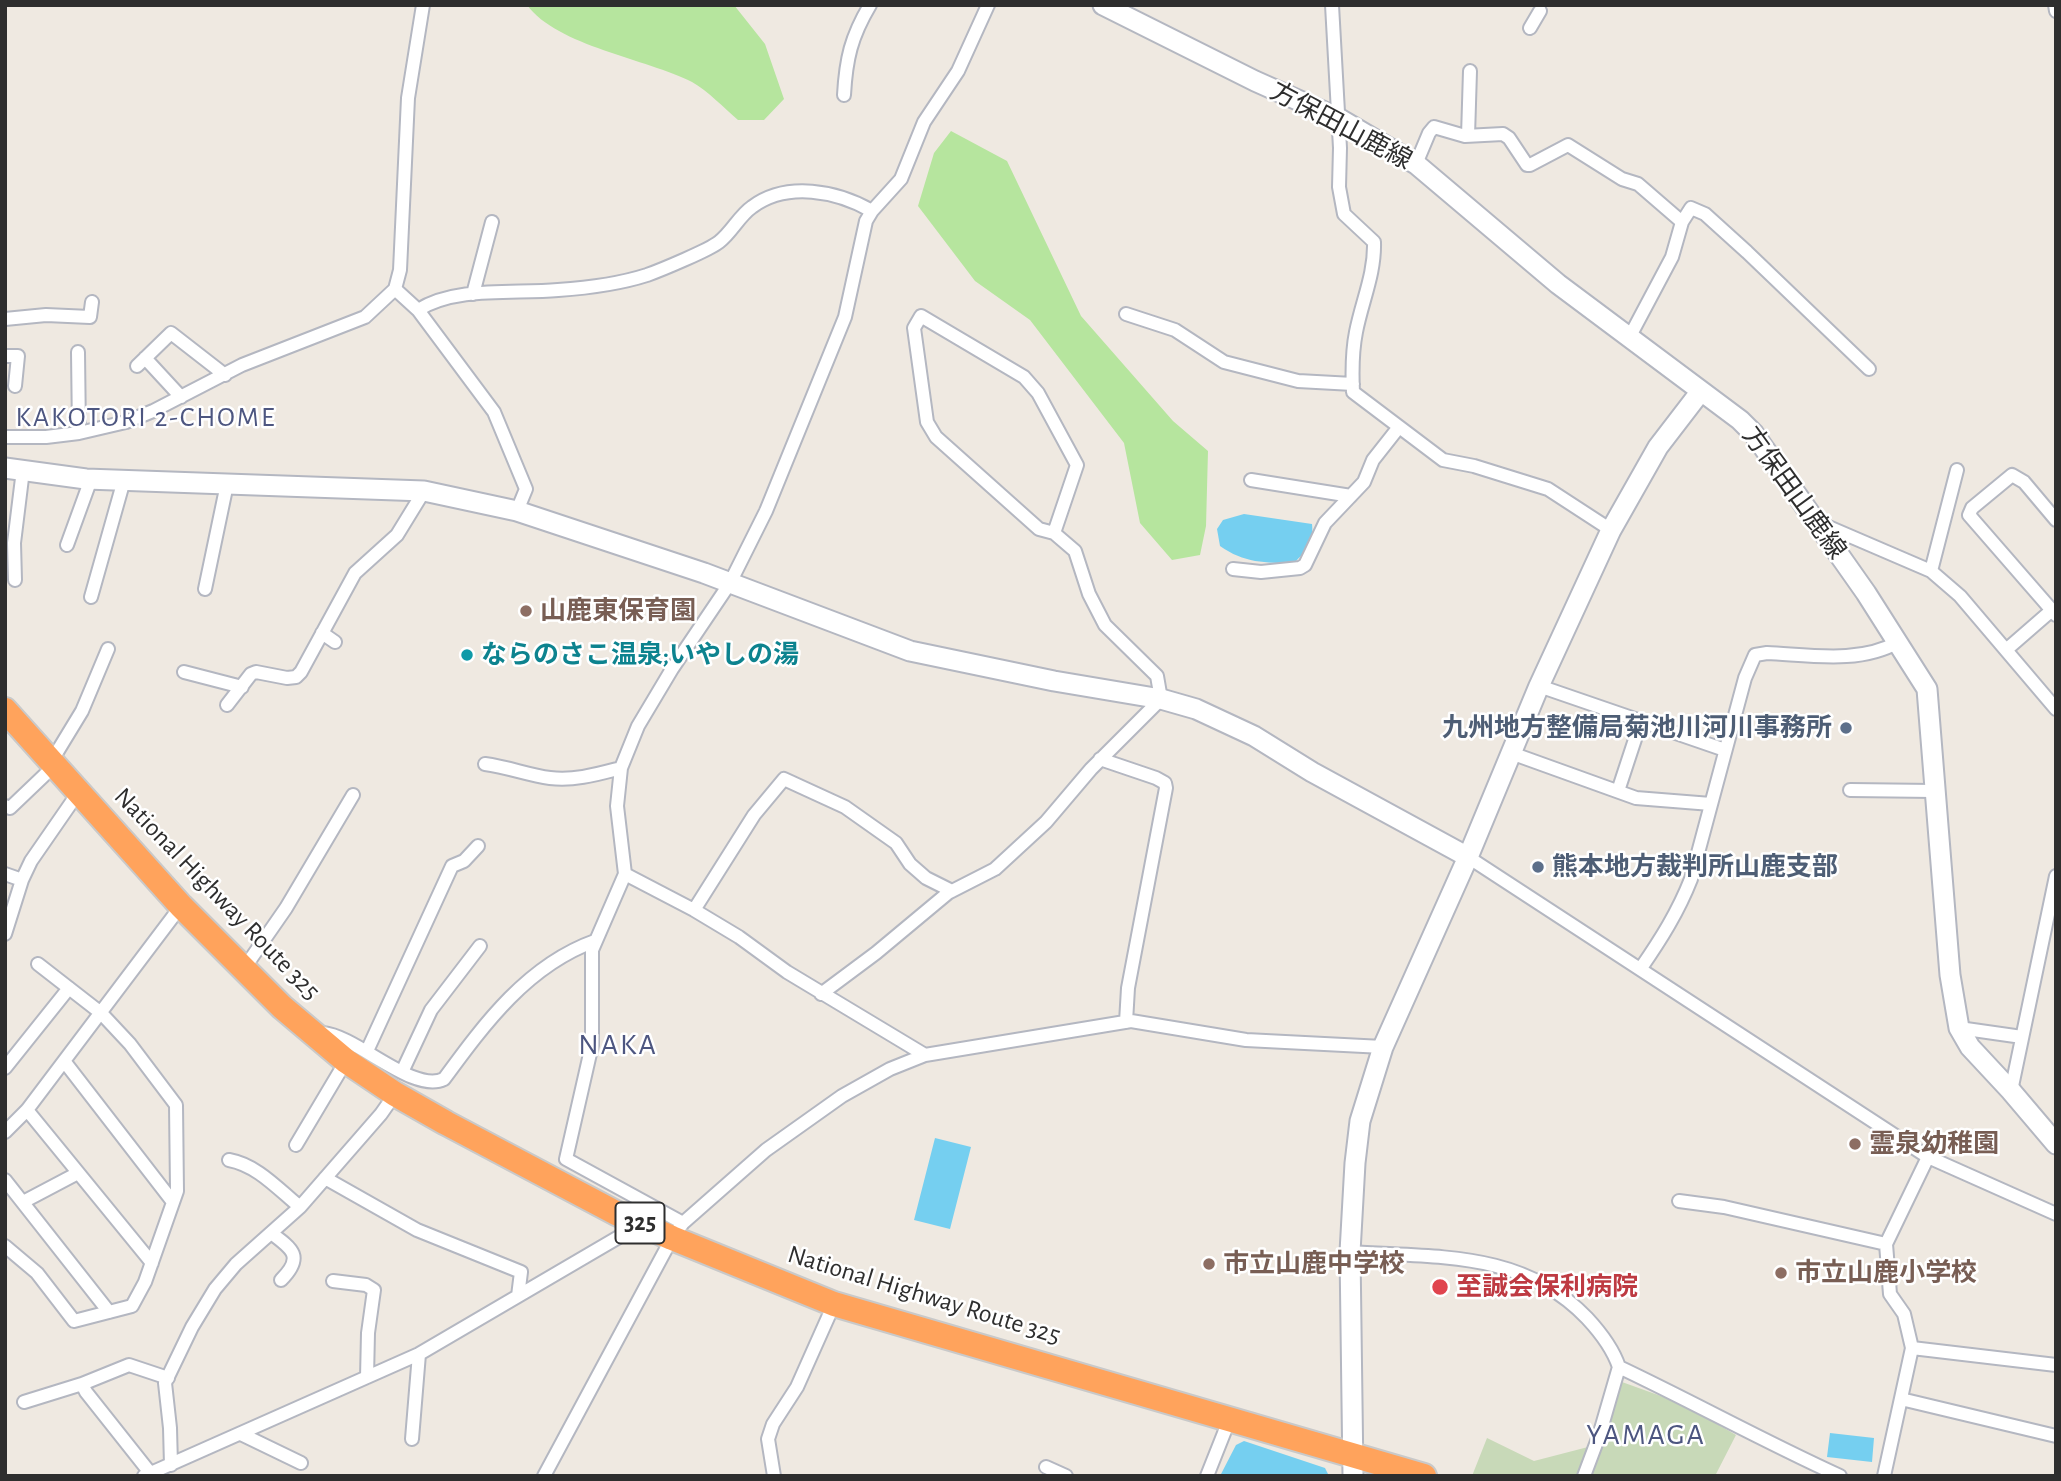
<!DOCTYPE html>
<html>
<head>
<meta charset="utf-8">
<style>
	body { margin:0 }
	#map { position:relative; width:2061px; height:1481px; overflow:hidden; background:#efe9e1; font-family:"Alegreya Sans",sans-serif }
	canvas { display:block }
	.frame { position:absolute; inset:0; border:7px solid #2e2e2e; pointer-events:none }
</style>
</head>
<body>
<div id="map">
<canvas width="2061" height="1481"></canvas>
<div class="frame"></div>
</div>
<script>
const ctx = document.querySelector('canvas').getContext('2d');
ctx.lineJoin = 'round';
function paint(path, color) { ctx.fillStyle = color; ctx.fill(path, 'evenodd'); }
function stroke(path, color, width, dash) { ctx.strokeStyle = color; ctx.lineWidth = width; ctx.lineCap = dash ? 'butt' : 'round'; ctx.setLineDash(dash || []); ctx.stroke(path); }
function drawText(font, color, halo, rows, align = 'center') {
  ctx.font = font + ' "Alegreya Sans","Noto Sans JP",sans-serif'; ctx.lineWidth = 5; ctx.setLineDash([]); ctx.textBaseline = 'middle'; ctx.strokeStyle = halo; ctx.fillStyle = color; for (const [text, x, y, turn = 0] of rows) {
    ctx.save(); ctx.translate(x, y); ctx.rotate((+turn || 0) * Math.PI / 180); ctx.textAlign = isNaN(turn) ? turn : align; if (halo) ctx.strokeText(text, 0, 0); ctx.fillText(text, 0, 0); ctx.restore();
  }
}
paint(new Path2D(`
	M 527,5 L 734,5 L 765,44 L 784,99 L 764,120 L 738,120 C 724,108 708,91 692,82 C 647,59 557,46 527,5 Z
	M 951,131 L 1007,161 L 1081,316 L 1173,421 L 1208,451 L 1206,526 L 1200,555 L 1172,560 L 1140,523 L 1124,443 L 1030,320 L 975,281 L 918,206 L 934,153 Z`), '#b6e59e');
paint(new Path2D(`
	M 1622,1382 L 1683,1404 L 1736,1435 L 1715,1476 L 1591,1476 Z
	M 1487,1438 L 1534,1461 L 1588,1447 L 1578,1476 L 1472,1476 Z`), '#c8d9b8');
paint(new Path2D(`
	M 1244,514 L 1312,524 C 1314,543 1307,550 1294,563 C 1265,563 1244,563 1220,546 L 1217,529 L 1223,520 Z
	M 935,1138 L 971,1147 L 950,1229 L 914,1220 Z
	M 1830,1433 L 1874,1438 L 1872,1462 L 1827,1457 Z
	M 1244,1441 L 1325,1468 L 1329,1476 L 1220,1476 L 1236,1445 Z`), '#75cff0');
const street = new Path2D(`
	M 1332,5 L 1340,148 L 1339,187 L 1344,214 L 1374,242 C 1375,274 1362,301 1356,332 C 1352,352 1352,371 1353,392 L 1443,460 L 1474,466 L 1548,489 L 1611,530
	M 2055,5 L 2056,11
	M 1530,28 L 1540,11
	M 844,95 C 846,59 851,37 870,5
	M 1468,136 L 1470,71
	M 1416,164 L 1429,133 L 1434,127 L 1465,136 L 1503,134 L 1509,138 L 1527,165 L 1530,165 L 1568,145 L 1622,179 L 1638,184 L 1682,222
	M 395,289 L 418,310 L 494,412 L 526,489 L 517,511
	M 473,294 L 492,222
	M 418,310 C 456,286 514,294 558,290 C 587,288 619,284 647,275 C 661,270 709,250 719,242 C 732,232 739,216 752,207 C 787,181 837,191 872,211
	M 1126,314 L 1175,330 L 1224,362 L 1298,381 L 1353,384
	M 5,319 L 46,315 L 90,317 L 92,302
	M 1629,338 L 1672,257 L 1682,222 L 1691,208 L 1705,214 L 1747,252 L 1869,369
	M 78,352 L 79,433
	M 5,356 L 18,356 L 15,386
	M 145,358 L 181,397
	M 137,366 L 171,333 L 225,375
	M 5,437 L 46,437 L 79,433 L 126,422 L 153,411 L 242,365 L 365,317 L 395,289 L 400,270 L 408,98 L 423,5
	M 1251,480 L 1351,496
	M 2056,520 L 2024,482 L 2012,475 L 1972,508 L 1969,515 L 2056,615
	M 1817,522 L 1931,571 L 1960,596 L 2056,709
	M 67,545 L 91,479
	M 1233,569 L 1261,572 L 1300,568 L 1305,565 L 1325,523 L 1364,482 L 1373,460 L 1399,427
	M 1931,571 L 1957,470
	M 15,580 L 14,543 L 23,470
	M 205,589 L 227,484
	M 91,597 L 124,480
	M 322,633 L 335,642
	M 2006,650 L 2052,610
	M 184,672 L 242,687
	M 1539,686 L 1725,750
	M 227,705 L 251,674 L 256,672 L 287,678 L 296,677 L 301,672 L 355,573 L 397,535 L 424,491
	M 1511,753 L 1636,798 L 1711,804
	M 1100,759 L 1156,778 L 1165,783 L 1166,788 L 1128,988 L 1126,1022
	M 51,762 L 82,711 L 108,649
	M 485,764 C 508,767 528,775 550,778 C 575,781 598,774 621,768
	M 1850,790 L 1934,791
	M 1618,791 L 1641,721
	M 5,806 L 10,808 L 54,766
	M 1468,857 L 1928,1157 L 2056,1214
	M 5,874 L 22,880
	M 625,874 L 694,910 L 739,937 L 787,972 L 925,1055
	M 694,910 L 754,815 L 784,779 L 845,807 L 896,843 L 910,864 L 926,878 L 952,891
	M 5,934 L 22,880 L 31,861 L 78,793
	M 1641,968 C 1661,939 1678,912 1691,879 L 1745,678 L 1755,655 L 1767,653 C 1810,655 1860,664 1898,642
	M 243,970 L 286,908 L 353,795
	M 821,994 L 876,953 L 948,893 L 995,869 L 1046,822 L 1091,769 L 1161,699 L 1157,676 L 1105,625 L 1089,594 L 1075,551 L 1054,533 L 1077,465 L 1038,393 L 1024,377 L 921,316 L 914,328 L 927,422 L 936,437 L 1039,529 L 1054,533
	M 1959,1028 L 2022,1037
	M 323,1033 C 357,1036 413,1094 444,1079 C 485,1023 528,965 595,941
	M 367,1051 L 452,866 L 464,861 L 478,846
	M 64,1061 L 173,1202
	M 5,1068 L 69,988
	M 402,1072 L 431,1010 L 480,946
	M 2011,1091 L 2056,876
	M 27,1110 L 152,1263
	M 5,1132 L 27,1110 L 181,906
	M 296,1145 L 346,1061
	M 229,1160 C 257,1165 278,1189 300,1207
	M 325,1178 L 417,1230 L 521,1272 L 518,1296
	M 5,1180 L 109,1312
	M 1679,1201 L 1724,1207 L 1886,1244
	M 23,1202 L 78,1173
	M 683,1223 L 566,1159 L 592,1045 L 592,950 L 625,874 L 617,806 L 621,768 L 638,726 L 672,669 L 730,583 L 766,511 L 845,317 L 866,221 L 872,211 L 901,179 L 924,122 L 958,71 L 988,5
	M 271,1233 C 293,1249 304,1257 281,1280
	M 5,1246 L 37,1273 L 74,1321 L 132,1306 L 145,1282 L 177,1191 L 176,1105 L 130,1044 L 101,1013 L 38,964
	M 1350,1252 C 1437,1258 1522,1250 1587,1318 C 1600,1332 1613,1349 1619,1367 L 1599,1436 L 1584,1476
	M 333,1281 L 366,1285 L 374,1290 L 368,1333 L 367,1377
	M 1912,1348 L 2056,1365
	M 1619,1367 C 1693,1402 1765,1442 1840,1476
	M 1901,1399 L 2056,1436
	M 24,1402 L 82,1384
	M 241,1434 L 301,1463
	M 412,1439 L 419,1354
	M 171,1465 L 170,1428 L 165,1383 L 192,1327 L 215,1289 L 236,1264 L 300,1207 L 381,1114 L 395,1094
	M 1046,1467 L 1066,1476
	M 151,1474 L 86,1392 L 82,1384 L 129,1365 L 168,1378
	M 144,1476 L 419,1354 L 641,1224
	M 544,1476 L 672,1238 L 683,1223 L 766,1150 L 842,1096 L 890,1069 L 925,1055 L 1131,1021 L 1246,1040 L 1383,1047
	M 774,1476 L 768,1439 L 773,1424 L 797,1387 L 834,1304
	M 1207,1476 L 1230,1418
	M 1884,1476 L 1912,1348 L 1904,1314 L 1890,1294 L 1886,1244 L 1928,1157`);
const secondary = new Path2D(`
	M 1103,5 L 1255,81 L 1338,118 L 1416,164 L 1558,284 L 1740,420 L 1754,434 L 1866,593 L 1927,689 L 1950,975 L 1959,1028 L 1970,1047 L 2011,1091 L 2056,1144
	M 5,468 L 86,479 L 424,491 L 517,511 L 704,573 L 910,651 L 1054,681 L 1161,699 L 1196,709 L 1254,736 L 1312,772 L 1468,857
	M 1353,1476 L 1350,1252 L 1355,1163 L 1360,1121 L 1383,1047 L 1468,857 L 1539,686 L 1611,530 L 1658,447 L 1701,391`);
const highway = new Path2D(`
	M 5,710 L 181,906 L 282,1007 L 346,1061 L 395,1094 L 446,1123 L 616,1213 L 672,1238 L 834,1304 L 1424,1476`);
stroke(street, '#b4b7c1', 16);
stroke(secondary, '#b4b7c1', 23);
stroke(highway, '#c9c9c9', 28);
stroke(street, '#fff', 12);
stroke(secondary, '#fff', 19);
stroke(highway, '#ffa35c', 24);
for (const [x, y, r, color] of [
	[526,611,7,"#8d6e63"],
	[467,655,7,"#0f9aa8"],
	[1846,728,7,"#5c6f8a"],
	[1538,867,7,"#5c6f8a"],
	[1855,1144,7,"#8d6e63"],
	[1209,1264,7,"#8d6e63"],
	[1781,1273,7,"#8d6e63"],
	[1440,1287,9,"#e0444e"]
]) { const dot = new Path2D(); dot.arc(x, y, r, 0, 2 * Math.PI); ctx.fillStyle = color; ctx.fill(dot); stroke(dot, '#fff', 2.5); }
for (const [x, y, w] of [
	[640,1223,49]
]) { const box = new Path2D(); box.roundRect(x - w / 2, y - 20.5, w, 41, 5); ctx.fillStyle = '#fff'; ctx.fill(box); stroke(box, '#2e2e2e', 2); }
drawText('bold 24px', '#2e2e2e', null, [
	["325",640,1223]
]);
drawText('26px', '#2e2e2e', '#fff', [
	["方保田山鹿線",1341,126,28],
	["方保田山鹿線",1794,493,54],
	["National Highway Route 325",217,894,46],
	["National Highway Route 325",924,1295,17]
]);
drawText('bold 26px', '#785e54', '#fff', [
	["山鹿東保育園",540,611],
	["霊泉幼稚園",1869,1144],
	["市立山鹿中学校",1223,1264],
	["市立山鹿小学校",1795,1273]
], 'left');
drawText('bold 26px', '#0d838f', '#fff', [
	["ならのさこ温泉;いやしの湯",481,655]
], 'left');
drawText('bold 26px', '#4e5e75', '#fff', [
	["九州地方整備局菊池川河川事務所",1832,728],
	["熊本地方裁判所山鹿支部",1552,867,"left"]
], 'right');
drawText('bold 26px', '#be3a42', '#fff', [
	["至誠会保利病院",1456,1287]
], 'left');
ctx.letterSpacing = '2px';
drawText('28px', '#4d5680', '#fff', [
	["KAKOTORI 2-CHOME",146,418]
]);
ctx.letterSpacing = '0px';
ctx.letterSpacing = '2px';
drawText('30px', '#4d5680', '#fff', [
	["NAKA",618,1045],
	["YAMAGA",1646,1435]
]);
ctx.letterSpacing = '0px';
</script>
</body>
</html>
